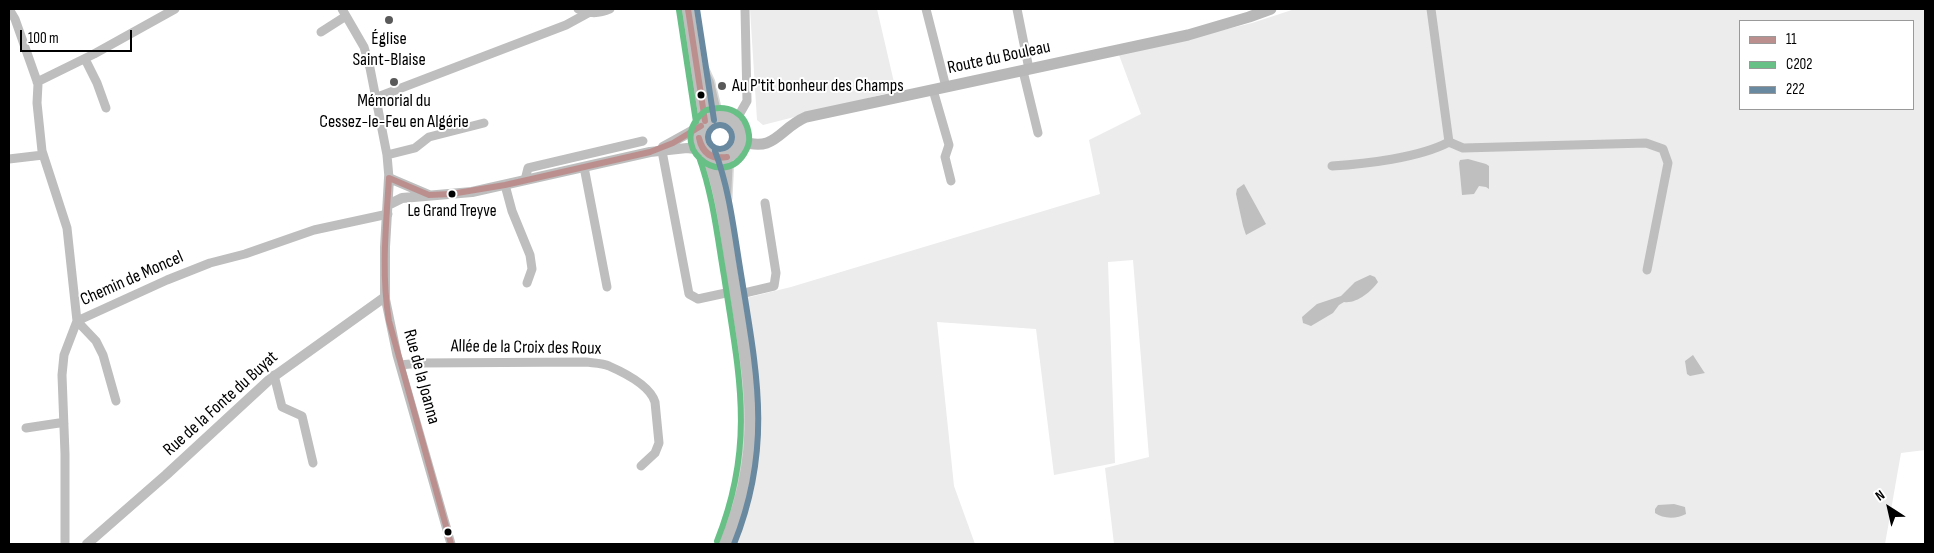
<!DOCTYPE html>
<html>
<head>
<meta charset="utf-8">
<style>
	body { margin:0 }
	#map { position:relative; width:1934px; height:553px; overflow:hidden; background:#fff; font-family:"Sofia Sans Condensed",sans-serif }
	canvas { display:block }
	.frame { position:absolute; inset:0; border:10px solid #000; pointer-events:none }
	.legend { position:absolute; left:1739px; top:20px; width:175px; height:90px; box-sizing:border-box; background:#fff; border:1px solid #999; margin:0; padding:6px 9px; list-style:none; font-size:15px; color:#000 }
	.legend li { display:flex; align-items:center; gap:10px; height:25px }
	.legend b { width:25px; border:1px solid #999 }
	.north { position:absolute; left:1864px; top:483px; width:50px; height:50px; -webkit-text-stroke:4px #fff; paint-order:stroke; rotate:325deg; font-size:14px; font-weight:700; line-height:20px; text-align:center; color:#000 }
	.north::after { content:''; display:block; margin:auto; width:18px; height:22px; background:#000; clip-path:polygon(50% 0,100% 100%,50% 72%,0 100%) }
	.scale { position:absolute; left:20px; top:30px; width:112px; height:22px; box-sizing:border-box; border:2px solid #000; border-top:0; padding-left:6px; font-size:15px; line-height:18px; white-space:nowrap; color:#000; -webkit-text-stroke:4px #fff; paint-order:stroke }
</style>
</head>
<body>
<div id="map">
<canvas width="1934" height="553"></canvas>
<div class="frame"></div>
<ul class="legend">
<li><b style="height:6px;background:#bc8f8f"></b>11</li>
<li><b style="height:6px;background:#68c087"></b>C202</li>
<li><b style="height:6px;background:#6989a0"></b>222</li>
</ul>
<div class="north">N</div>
<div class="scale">100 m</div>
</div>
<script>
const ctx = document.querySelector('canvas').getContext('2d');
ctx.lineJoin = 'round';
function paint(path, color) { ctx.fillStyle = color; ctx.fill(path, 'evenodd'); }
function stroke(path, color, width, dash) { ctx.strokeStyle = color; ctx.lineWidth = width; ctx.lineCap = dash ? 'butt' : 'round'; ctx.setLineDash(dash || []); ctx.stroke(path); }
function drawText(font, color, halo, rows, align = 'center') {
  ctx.font = font + ' "Sofia Sans Condensed",sans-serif'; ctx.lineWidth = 4; ctx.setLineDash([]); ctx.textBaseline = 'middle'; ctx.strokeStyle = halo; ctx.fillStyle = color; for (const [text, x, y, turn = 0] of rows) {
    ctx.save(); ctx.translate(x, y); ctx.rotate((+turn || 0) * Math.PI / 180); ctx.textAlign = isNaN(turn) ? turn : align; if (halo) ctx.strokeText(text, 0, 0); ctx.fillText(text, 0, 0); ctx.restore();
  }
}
paint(new Path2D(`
	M 750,9 L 877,9 L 896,91 L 763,125 L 757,120 Z
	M 1295,9 L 1925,9 L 1925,450 L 1901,453 L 1885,544 L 1114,544 L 1105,468 L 1149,457 L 1133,260 L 1108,262 L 1115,463 L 1054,475 L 1036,329 L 937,322 L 954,486 L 975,544 L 733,544 C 739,527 746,510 750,493 C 768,429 752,363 742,299 L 791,287 L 1100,194 L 1089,140 L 1141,114 L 1119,55 L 1252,23 ZM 1740,21 L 1913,21 L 1913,109 L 1740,109 Z`), '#ececec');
paint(new Path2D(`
	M 1468,159 L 1486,164 L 1489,166 L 1489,189 L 1486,187 L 1479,186 L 1474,194 L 1462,195 L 1459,163 L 1460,160 Z
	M 1244,184 L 1266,224 L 1246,235 L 1243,226 L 1236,194 L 1237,189 Z
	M 1370,275 L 1375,277 L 1378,282 C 1371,292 1356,304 1344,302 L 1339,305 L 1333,313 L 1311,326 L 1303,323 L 1302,317 L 1317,304 L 1341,296 L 1355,282 Z
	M 1693,355 L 1704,372 L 1705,373 L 1690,376 L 1687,374 L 1685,361 Z
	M 1674,504 L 1685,507 L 1686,514 C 1677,519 1663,519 1655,513 L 1655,509 L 1658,505 Z`), '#bfbfbf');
const primary = new Path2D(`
	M 688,9 L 705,121
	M 702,70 L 708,83 L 716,116
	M699 137a21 21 0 1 1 42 0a21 21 0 1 1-42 0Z
	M 707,154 C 722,191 726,234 732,273 C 742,336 758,404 747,468 C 743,494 735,520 725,544
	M 725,198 L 727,157`);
stroke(primary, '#dbdbdb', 15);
stroke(new Path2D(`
	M 9,9 L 15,19 L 38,84 L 37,103 L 42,151 L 67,228 L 77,321 L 96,341 L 103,355 L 116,401
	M 342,9 L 364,47 L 370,68 L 387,155 L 389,178
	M 578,9 C 589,14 599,14 610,9
	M 926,9 L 946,87
	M 1017,9 L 1029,69
	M 1431,9 L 1449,142 L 1463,148 L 1646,143 L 1663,149 L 1668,163 L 1647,270
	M 321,32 L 346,16
	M 85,59 L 97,83 L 106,108
	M 1023,71 L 1038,133
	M 37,82 L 94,54 L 175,9
	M 933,90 L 949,145 L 945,157 L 951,181
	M 375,98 L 566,25 L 588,13
	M 735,122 L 747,101 L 745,9
	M 662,151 L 689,294 L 698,299 L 735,291
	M 387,155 L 415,148 L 429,137 L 484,123
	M 9,159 L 43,155
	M 1332,166 C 1365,164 1419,158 1449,142
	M 584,167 L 607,287
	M 525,180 L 528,168 L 643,141
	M 505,185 L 512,211 L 530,255 L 532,269 L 527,283
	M 736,295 L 774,286 L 776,273 L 765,203
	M 385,297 L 397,355 L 451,544
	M 400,365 L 420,363 L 586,362 C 593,363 603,363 609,366 C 625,373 650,386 655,402 L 659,443 L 655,453 L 641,466
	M 274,375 L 282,407 L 302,416 L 313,463
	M 26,428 L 59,423 L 64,424
	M 65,544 L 65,454 L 62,375 L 64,355 L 77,321 L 167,280 L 210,263 L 245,254 L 314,230 L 388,214`), '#bebebe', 9);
stroke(new Path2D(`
	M 663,147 L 701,126
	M 388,205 L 402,198 L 472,192 L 650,152 L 687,148 L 703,150
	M 87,544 L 166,475 L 269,380 L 385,297 L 385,247 L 389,178 L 429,195`), '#bebebe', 10);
stroke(new Path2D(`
	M 741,141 C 776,153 778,129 806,117 L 1188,35 L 1249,17 L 1271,9`), '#b8b8b8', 11);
stroke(primary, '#bebebe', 12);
stroke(new Path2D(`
	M 688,9 L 705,121
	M 699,138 C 703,153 712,159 727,157
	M 699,138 C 702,154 712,160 727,157
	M 451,544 L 389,321 C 381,274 386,226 389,178 L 429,195 L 451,194 L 505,185 L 650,152 L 673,143 L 701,126`), '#bc8f8f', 6);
stroke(new Path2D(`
	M 679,10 L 696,122
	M 705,111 C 664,144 720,191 744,154 C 748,148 750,142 749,135 C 746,112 728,104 707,110
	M 699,157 C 713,196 717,235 724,276 C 739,374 756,444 717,541`), '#68c087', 6);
stroke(new Path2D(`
	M 697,9 L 714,120
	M708 137a12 12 0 1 1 24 0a12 12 0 1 1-24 0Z
	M 715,151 C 730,191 734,232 741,274 C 757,373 773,447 734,544`), '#6989a0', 6);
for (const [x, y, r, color] of [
	[389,20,5,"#595959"],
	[394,82,5,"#595959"],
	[722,86,5,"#595959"],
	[701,95,4.5,"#000"],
	[452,194,4.5,"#000"],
	[448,532,4.5,"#000"]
]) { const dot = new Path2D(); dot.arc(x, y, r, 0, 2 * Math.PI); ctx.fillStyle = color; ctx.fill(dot); stroke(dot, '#fff', 2); }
drawText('17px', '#000', '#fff', [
	["Le Grand Treyve",452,212]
]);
drawText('18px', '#000', '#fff', [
	["Église",389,39],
	["Saint-Blaise",389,60],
	["Au P'tit bonheur des Champs",732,86,"left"],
	["Mémorial du",394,101],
	["Cessez-le-Feu en Algérie",394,122]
]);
drawText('18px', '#000', '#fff', [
	["Route du Bouleau",999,58,-12],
	["Chemin de Moncel",132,279,-24],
	["Allée de la Croix des Roux",526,348,1],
	["Rue de la Joanna",421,377,75],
	["Rue de la Fonte du Buyat",221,404,-42]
]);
</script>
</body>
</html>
